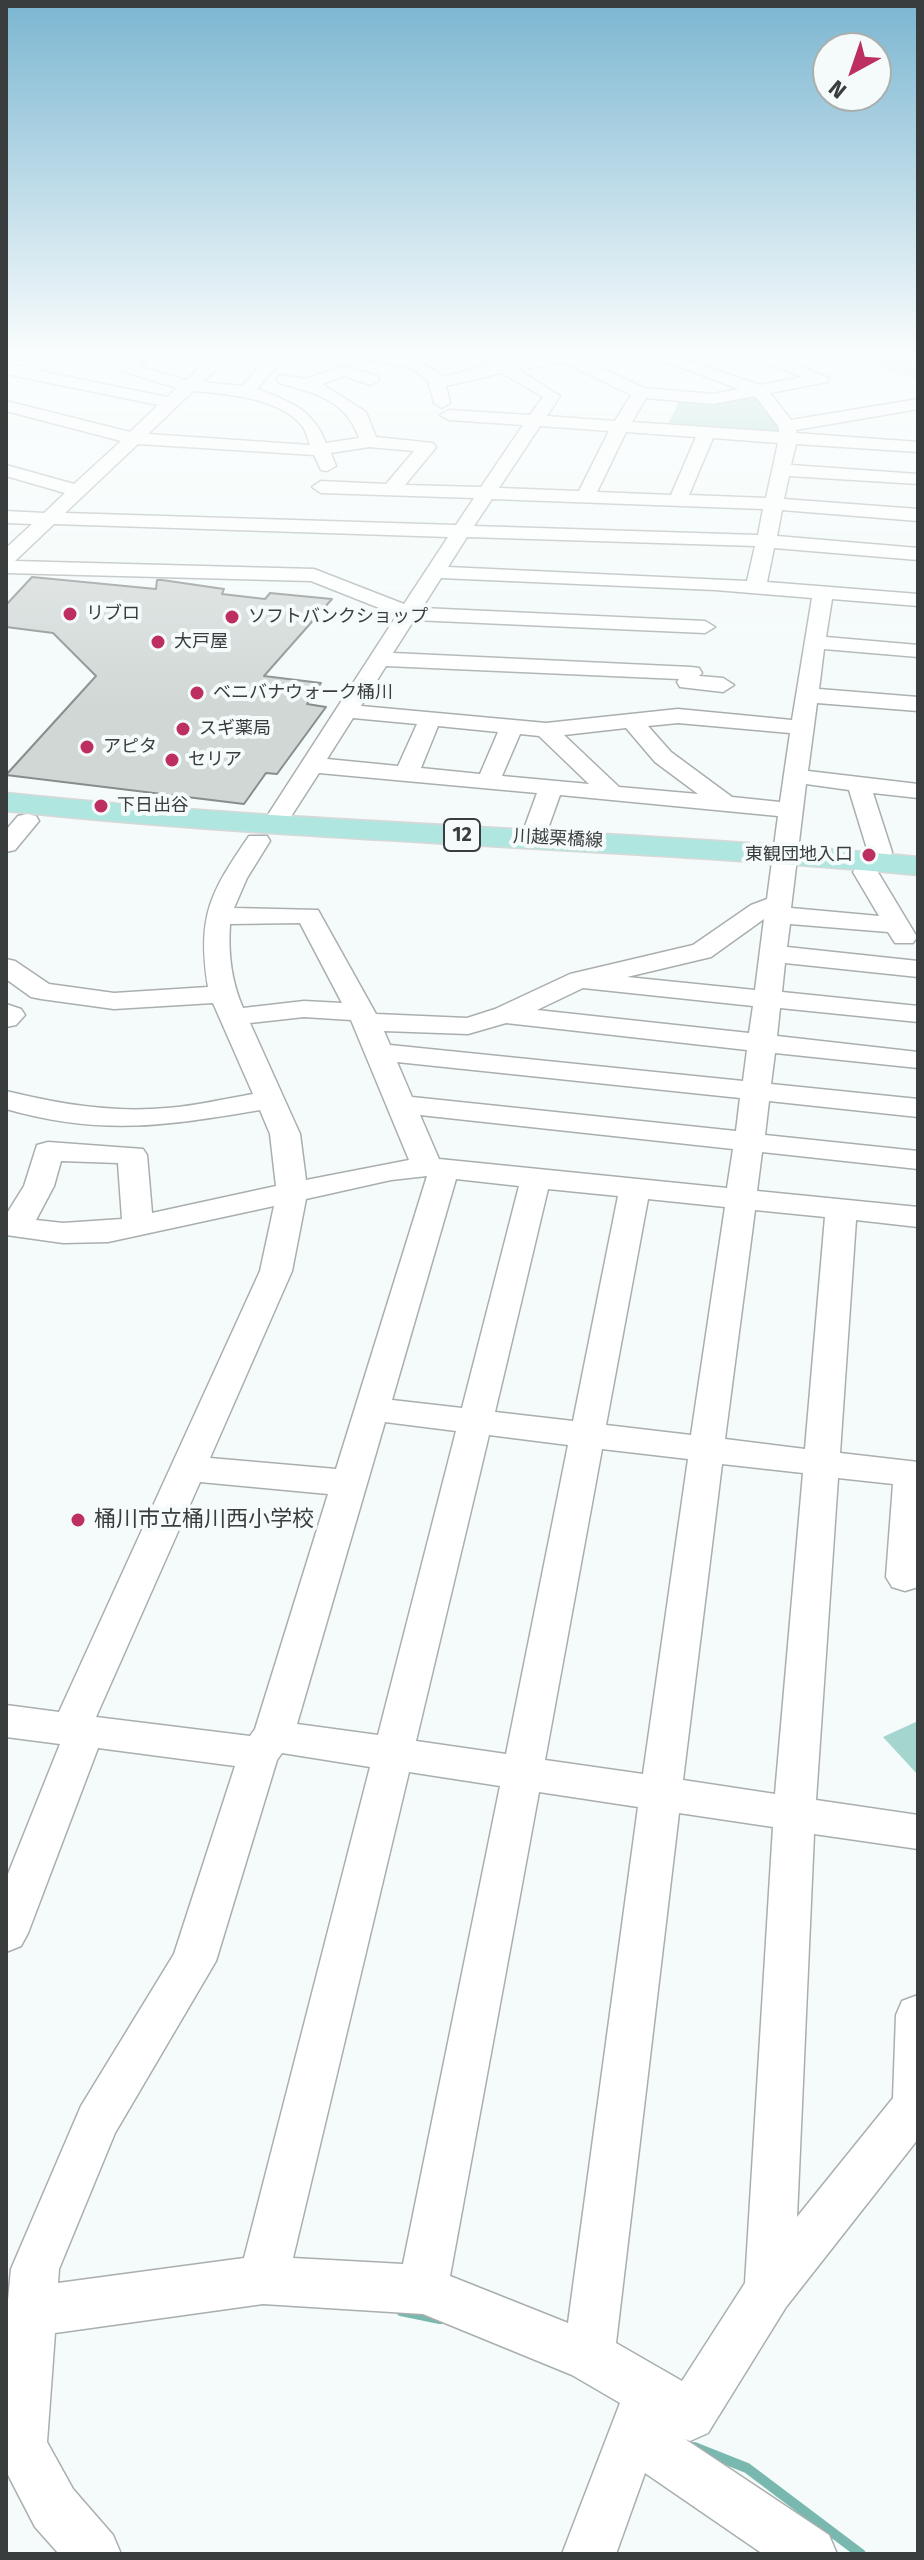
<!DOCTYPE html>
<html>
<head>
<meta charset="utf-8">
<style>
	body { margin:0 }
	#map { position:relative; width:924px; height:2560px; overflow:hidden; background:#f4fbfa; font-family:"Fira Sans",sans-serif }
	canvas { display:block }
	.frame { position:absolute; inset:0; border:8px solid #3a3d3d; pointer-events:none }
	.north { position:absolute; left:812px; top:32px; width:80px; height:80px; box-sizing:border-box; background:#f4fbfa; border:2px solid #aaafae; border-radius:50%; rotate:220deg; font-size:22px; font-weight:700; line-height:32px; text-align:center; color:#3a3d3d }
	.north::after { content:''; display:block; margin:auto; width:28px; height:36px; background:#bd2f60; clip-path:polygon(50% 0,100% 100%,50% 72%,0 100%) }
</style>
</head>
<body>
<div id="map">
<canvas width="924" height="2560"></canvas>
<div class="frame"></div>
<div class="north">N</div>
</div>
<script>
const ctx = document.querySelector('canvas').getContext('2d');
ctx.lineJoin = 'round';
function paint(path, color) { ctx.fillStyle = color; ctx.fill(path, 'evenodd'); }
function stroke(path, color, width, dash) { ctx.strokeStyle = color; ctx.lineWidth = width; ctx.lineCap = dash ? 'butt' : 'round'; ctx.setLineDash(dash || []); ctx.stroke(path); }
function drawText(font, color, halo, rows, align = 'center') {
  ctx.font = font + ' "Fira Sans","Noto Sans JP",sans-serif'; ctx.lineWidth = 8; ctx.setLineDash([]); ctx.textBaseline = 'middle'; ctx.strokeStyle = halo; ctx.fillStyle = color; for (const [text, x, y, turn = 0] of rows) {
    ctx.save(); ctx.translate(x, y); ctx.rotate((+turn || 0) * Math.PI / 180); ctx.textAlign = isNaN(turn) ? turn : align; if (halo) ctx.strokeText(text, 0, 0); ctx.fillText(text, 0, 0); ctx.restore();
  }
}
paint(new Path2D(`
	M 754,395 L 783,428 L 782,434 L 666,428 L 681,398 Z
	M 918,1721 L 918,1775 L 883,1737 Z`), '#a4d5ce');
stroke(new Path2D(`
	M 401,2311 L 440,2319
	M 694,2447 L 747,2468 L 861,2554`), '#78b8af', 10);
const building = new Path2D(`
	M 32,577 L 156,589 L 157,580 L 162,580 L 224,589 L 222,594 L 265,599 L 270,593 L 332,599 L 264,676 L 321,683 L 307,704 L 326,707 L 277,774 L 266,773 L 244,804 L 6,775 L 96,676 L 53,633 L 6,627 L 6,605 Z`);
paint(building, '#d0d7d5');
stroke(building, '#878d8c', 2);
const minor = new Path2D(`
	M 53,351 L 73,351 L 40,371 L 167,397 L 177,388 L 119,370 L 117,367 L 139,351 L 158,351 L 138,366 L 186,380 L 217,351 L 234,351 L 203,382 L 242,386 L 273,351 L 290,351 L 257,389 C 289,401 313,409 326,443 L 359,438 C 346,400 315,393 279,383 L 277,379 L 279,375 L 305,379 L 344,366 L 377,376 L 379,380 L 371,385 L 344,376 L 322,384 L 366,412 L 376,437 L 433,443 L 436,447 L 433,451 L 405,485 L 481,487 L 523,425 L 449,420 L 440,415 L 449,410 L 530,415 L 543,397 L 502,373 L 446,386 L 450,403 L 442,408 L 434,403 L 428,381 L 413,369 L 345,354 L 343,351 C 378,351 416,353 443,377 L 489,365 L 468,351 L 487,351 L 507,362 L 571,351 L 591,351 L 591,356 L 582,358 L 644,388 L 713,394 L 739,389 L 636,351 L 659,351 L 760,385 L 802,377 L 739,351 L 761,351 L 829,378 L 827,382 L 770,393 L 791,420 L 918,399 L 918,409 L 796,430 L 796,433 L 918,442 L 918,452 L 796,444 L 791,465 L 918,474 L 918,484 L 789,476 L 784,499 L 918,509 L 918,521 L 782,510 L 777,536 L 918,548 L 918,560 L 774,548 L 767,582 L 918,594 L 918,606 L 832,599 L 826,637 L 918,645 L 918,657 L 824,649 L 819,689 L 918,697 L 918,711 L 817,703 L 808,771 L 918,784 L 918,798 L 873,793 L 892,852 L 887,867 L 876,869 L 917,937 L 913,943 L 895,943 L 888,932 L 790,924 L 787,947 L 918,961 L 918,977 L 785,963 L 782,992 L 918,1006 L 918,1022 L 780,1008 L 777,1036 L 918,1052 L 918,1068 L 775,1053 L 771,1084 L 918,1099 L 918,1117 L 769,1101 L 765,1135 L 918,1151 L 918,1169 L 762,1152 L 757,1191 L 918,1207 L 918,1227 L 856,1220 L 840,1453 L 918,1462 L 918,1587 L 905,1591 L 892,1587 L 886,1577 L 893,1484 L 838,1478 L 816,1800 L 918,1815 L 918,1849 L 814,1834 L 797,2217 L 893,2098 L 896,2015 L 902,2001 L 918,1995 L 918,2139 L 786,2307 L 708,2433 L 690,2441 L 685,2439 L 829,2535 L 837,2554 L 763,2554 L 645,2473 L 616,2554 L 562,2554 L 620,2403 L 572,2375 L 423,2314 L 263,2304 L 55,2333 L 47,2442 L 73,2489 L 113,2535 L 121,2554 L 59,2554 L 35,2527 L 6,2471 L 6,2321 L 11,2269 L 81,2106 L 174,1954 L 235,1766 L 98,1748 L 28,1933 L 21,1946 L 6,1952 L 6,1879 L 60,1744 L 6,1737 L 6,1705 L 59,1712 L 260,1271 L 274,1206 L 108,1242 L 63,1243 L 6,1235 L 6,1215 L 24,1186 L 37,1145 L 48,1142 L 143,1149 L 147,1155 L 152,1213 L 276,1186 L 270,1134 L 260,1110 C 165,1126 101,1136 6,1109 L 6,1091 C 59,1104 112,1113 167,1108 C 195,1106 224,1099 253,1094 L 213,1003 L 114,1009 L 41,999 L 31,997 L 6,979 L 6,959 L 15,961 L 49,984 L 114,993 L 208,987 C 197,916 210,893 249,836 L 267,836 L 270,841 L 247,878 L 234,908 L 318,910 L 376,1014 L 467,1018 L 495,1009 L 570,974 L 693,945 L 751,905 L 767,899 L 778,816 L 560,795 L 545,837 L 542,842 L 524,842 L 521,837 L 537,793 L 319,773 L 281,832 L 263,832 L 260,827 L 397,615 L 311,581 L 6,573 L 6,548 L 32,524 L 6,523 L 6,511 L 44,513 L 65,493 L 6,476 L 6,465 L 74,484 L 121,441 L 6,411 L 6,401 L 130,432 L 158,405 L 6,374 L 6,364 L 22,367 ZM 563,362 L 631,395 L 615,421 L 547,416 L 560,396 L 519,370 ZM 193,391 C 226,394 280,397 303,427 C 306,431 308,440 310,445 L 148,434 ZM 755,396 L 778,426 L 779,432 L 632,422 L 646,398 L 713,404 ZM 540,426 L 609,431 L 579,491 L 499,488 ZM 626,432 L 696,437 L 671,495 L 597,492 ZM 713,438 L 778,443 L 766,498 L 689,495 ZM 138,444 L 314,455 L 321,470 L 327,471 L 336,466 L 331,453 L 369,447 L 414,451 L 386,484 L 321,481 L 312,487 L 321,493 L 474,498 L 456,525 L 65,513 ZM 492,499 L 763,509 L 758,535 L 474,526 ZM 54,524 L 448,537 L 404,604 L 314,569 L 15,561 ZM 467,537 L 755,546 L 747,581 L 448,567 ZM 441,578 L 715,590 L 812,598 L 792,720 L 678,709 L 546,723 L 361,706 L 386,666 L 679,679 L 677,682 L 680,687 L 723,692 L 734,685 L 723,678 L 699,676 L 702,673 L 699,668 L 691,667 L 393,653 L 414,620 L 705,633 L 715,627 L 705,621 L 422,608 ZM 353,718 L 417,724 L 398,766 L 327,759 ZM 678,723 L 790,733 L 780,802 L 732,797 L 671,752 L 648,726 ZM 438,726 L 498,732 L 480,774 L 421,768 ZM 626,728 L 655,762 L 698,794 L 619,787 L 564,735 ZM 520,734 L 539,736 L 589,784 L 502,776 ZM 806,784 L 849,790 L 868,852 L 868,865 L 857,867 L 853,872 L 879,916 L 791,908 ZM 764,919 L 755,990 L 627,977 L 711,957 ZM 300,923 L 342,1003 L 304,1001 L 243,1008 C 231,981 228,952 230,924 ZM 583,988 L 753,1006 L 749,1033 L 537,1010 ZM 304,1017 L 351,1020 L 409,1160 L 306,1180 L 300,1134 L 250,1023 ZM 506,1023 L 747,1050 L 743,1081 L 390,1045 L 384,1031 L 468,1034 ZM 397,1062 L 740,1098 L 736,1131 L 412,1097 ZM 420,1115 L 733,1149 L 727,1188 L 439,1159 ZM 61,1161 L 118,1163 L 122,1219 L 63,1223 L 36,1220 L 54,1186 ZM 427,1176 L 336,1469 L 210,1458 L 292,1271 L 306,1199 L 391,1180 ZM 456,1179 L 519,1186 L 462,1408 L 392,1400 ZM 548,1189 L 618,1196 L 573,1421 L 495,1412 ZM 648,1199 L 725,1207 L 691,1435 L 606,1425 ZM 755,1210 L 825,1217 L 805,1449 L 725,1439 ZM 385,1422 L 456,1431 L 378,1735 L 297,1724 ZM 489,1435 L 568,1445 L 506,1754 L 416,1741 ZM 602,1449 L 688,1459 L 643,1774 L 545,1760 ZM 722,1464 L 803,1473 L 775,1794 L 683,1780 ZM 200,1482 L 328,1494 L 255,1729 L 250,1736 L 96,1717 ZM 282,1753 L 370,1767 L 244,2258 L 58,2283 L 59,2269 L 115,2133 L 216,1961 L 277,1760 ZM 409,1772 L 500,1786 L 403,2264 L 293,2258 ZM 539,1792 L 638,1807 L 568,2323 L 450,2276 ZM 679,1813 L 773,1827 L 745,2283 L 682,2381 L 616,2343 Z
	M 27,814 L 36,816 L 39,821 L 15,850 L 6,852 L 6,830 L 18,816 Z
	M 6,1004 L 21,1009 L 25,1015 L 16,1025 L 6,1027 Z`);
const major = new Path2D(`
	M 844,351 L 873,351 L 918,365 L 918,378 L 847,355 Z
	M 6,793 C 309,825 614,828 918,857 L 918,875 C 614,847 309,843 6,811 Z`);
stroke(minor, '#a9afae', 3);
stroke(major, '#d8d8d8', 3);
paint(minor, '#fff');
paint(major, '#afe6df');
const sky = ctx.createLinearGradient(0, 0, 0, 709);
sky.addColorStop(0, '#7bb6d1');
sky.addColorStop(0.5, '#fafdfd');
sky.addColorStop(1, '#fafdfd00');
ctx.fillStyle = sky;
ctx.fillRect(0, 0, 924, 709);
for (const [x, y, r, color] of [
	[70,614,8,"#bd2f60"],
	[232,617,8,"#bd2f60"],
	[158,642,8,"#bd2f60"],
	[197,693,8,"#bd2f60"],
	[183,729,8,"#bd2f60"],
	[87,747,8,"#bd2f60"],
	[172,760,8,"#bd2f60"],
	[101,806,8,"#bd2f60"],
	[869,855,8,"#bd2f60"],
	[78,1520,8,"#bd2f60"]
]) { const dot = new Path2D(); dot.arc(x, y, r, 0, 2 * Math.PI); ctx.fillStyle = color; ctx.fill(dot); stroke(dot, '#f4fbfa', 3); }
drawText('18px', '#3a3d3d', '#f4fbfa', [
	["リブロ",86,614],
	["ソフトバンクショップ",248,617],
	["大戸屋",174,642],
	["ベニバナウォーク桶川",213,693],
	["スギ薬局",199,729],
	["アピタ",103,747],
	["セリア",188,760],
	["下日出谷",117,806],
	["東観団地入口",853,855,"right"]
], 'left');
drawText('18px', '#3a3d3d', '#f4fbfa', [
	["川越栗橋線",558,839,3]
]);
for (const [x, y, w] of [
	[462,835,36]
]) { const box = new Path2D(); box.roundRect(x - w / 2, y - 16, w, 32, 6); ctx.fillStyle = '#f4fbfa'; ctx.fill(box); stroke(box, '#3a3d3d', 2); }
drawText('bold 20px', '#3a3d3d', null, [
	["12",462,835]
]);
drawText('22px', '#3a3d3d', '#f4fbfa', [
	["桶川市立桶川西小学校",94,1520]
], 'left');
</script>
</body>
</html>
